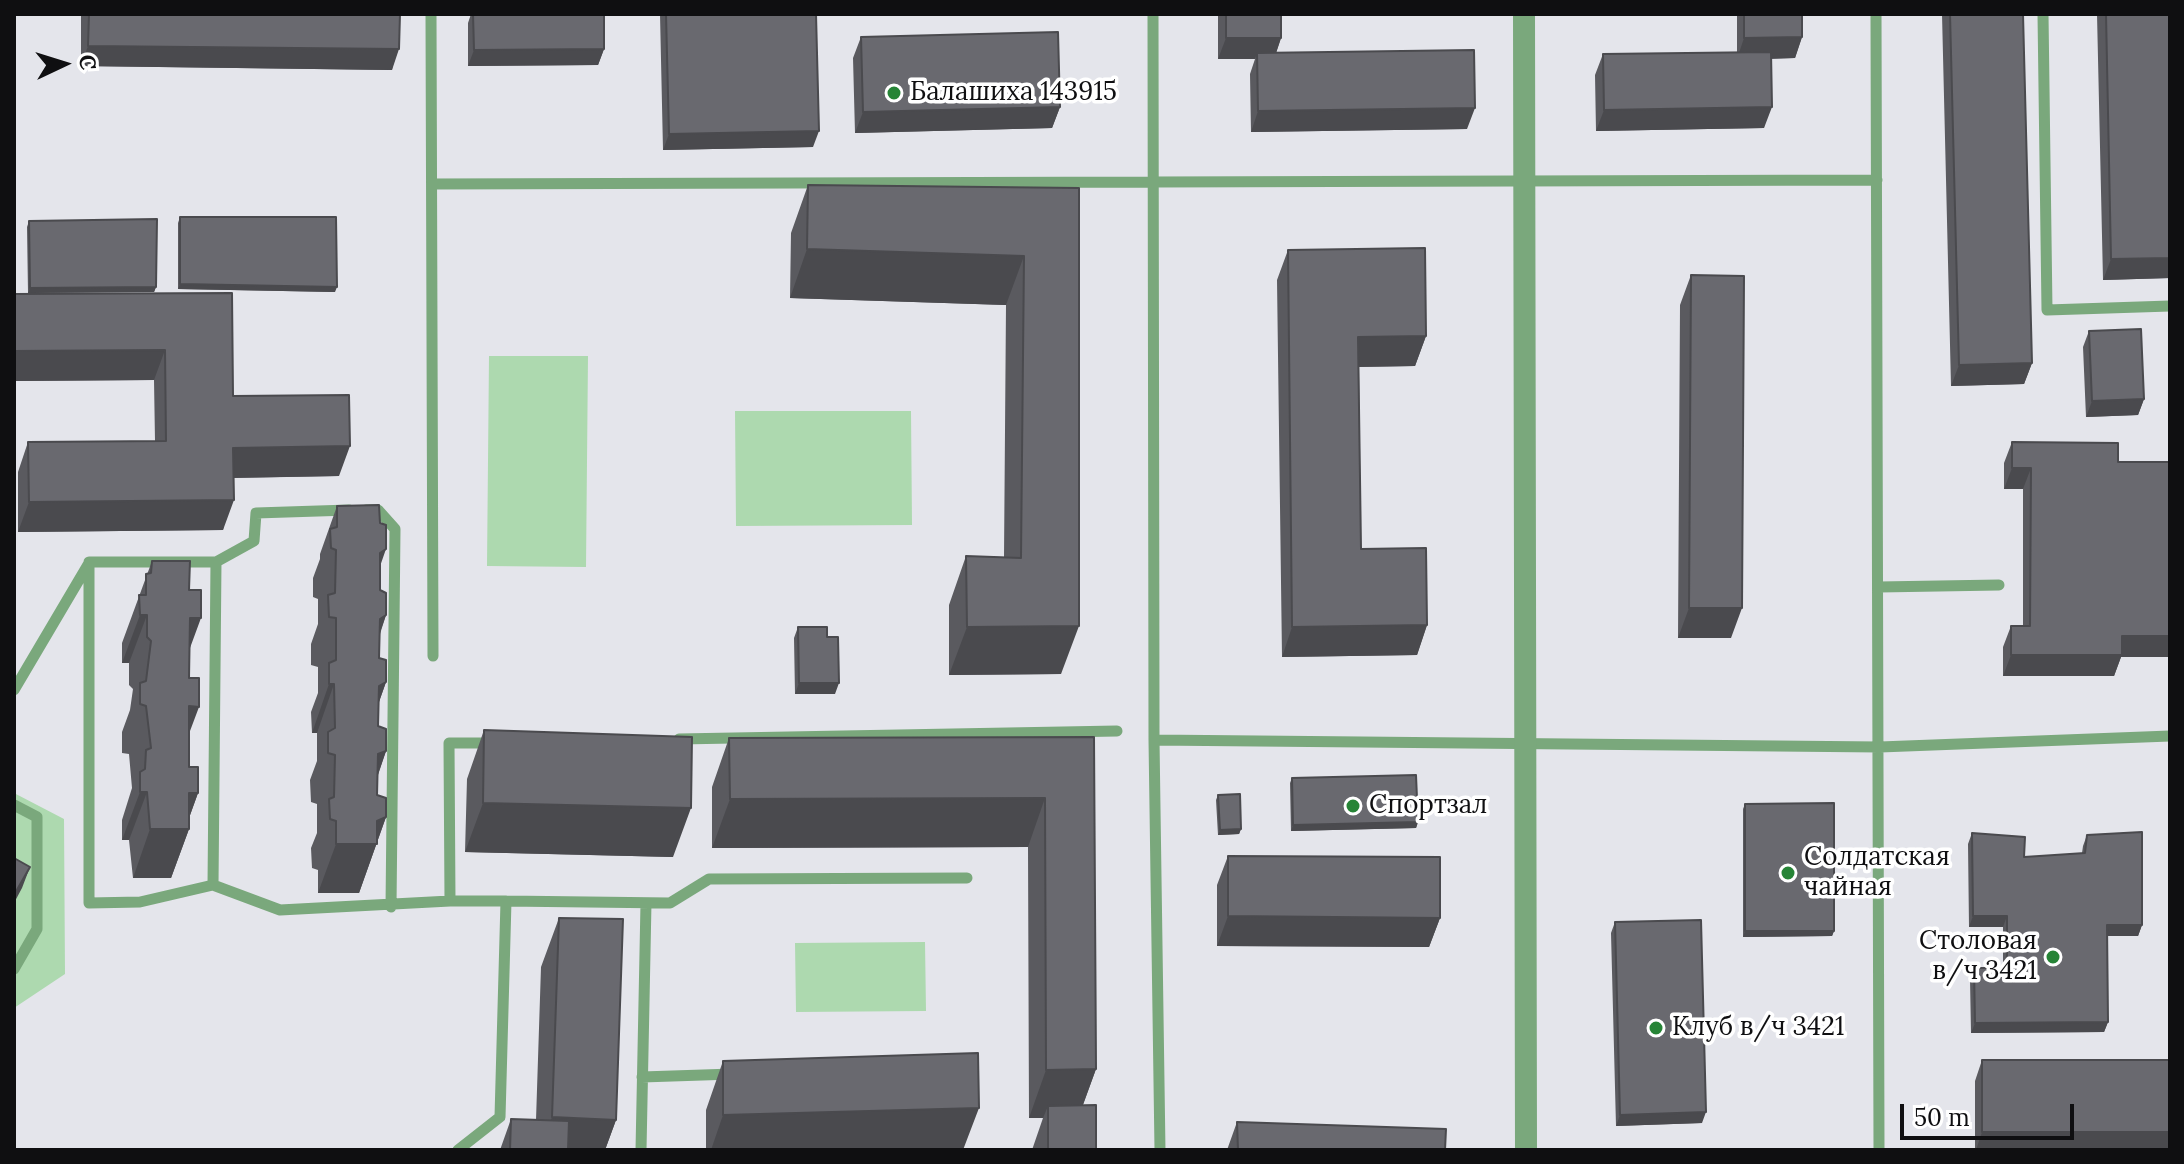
<!DOCTYPE html>
<html>
<head>
<meta charset="utf-8">
<style>
	body { margin:0 }
	#map { position:relative; width:2184px; height:1164px; overflow:hidden; background:#e4e5eb; font-family:Lora,serif }
	canvas { display:block }
	.frame { position:absolute; inset:0; border:16px solid #0f0f11; pointer-events:none }
	.north { position:absolute; left:24px; top:24px; width:80px; height:80px; -webkit-text-stroke:6px #fff; paint-order:stroke; rotate:86deg; font-size:22px; font-weight:700; line-height:32px; text-align:center; color:#0f0f11 }
	.north::after { content:''; display:block; margin:auto; width:28px; height:36px; background:#0f0f11; clip-path:polygon(50% 0,100% 100%,50% 72%,0 100%) }
	.scale { position:absolute; left:1900px; top:1104px; width:174px; height:36px; box-sizing:border-box; border:4px solid #0f0f11; border-top:0; padding-left:10px; font-size:24px; line-height:28px; white-space:nowrap; color:#0f0f11; -webkit-text-stroke:6px #fff; paint-order:stroke }
</style>
</head>
<body>
<div id="map">
<canvas width="2184" height="1164"></canvas>
<div class="frame"></div>
<div class="north">С</div>
<div class="scale">50 m</div>
</div>
<script>
const ctx = document.querySelector('canvas').getContext('2d');
ctx.lineJoin = 'round';
function paint(path, color) { ctx.fillStyle = color; ctx.fill(path, 'evenodd'); }
function stroke(path, color, width, dash) { ctx.strokeStyle = color; ctx.lineWidth = width; ctx.lineCap = dash ? 'butt' : 'round'; ctx.setLineDash(dash || []); ctx.stroke(path); }
function drawText(font, color, halo, rows, align = 'center') {
  ctx.font = font + ' Lora,serif'; ctx.lineWidth = 7; ctx.setLineDash([]); ctx.textBaseline = 'middle'; ctx.strokeStyle = halo; ctx.fillStyle = color; for (const [text, x, y, turn = 0] of rows) {
    ctx.save(); ctx.translate(x, y); ctx.rotate((+turn || 0) * Math.PI / 180); ctx.textAlign = isNaN(turn) ? turn : align; if (halo) ctx.strokeText(text, 0, 0); ctx.fillText(text, 0, 0); ctx.restore();
  }
}
paint(new Path2D(`
	M 489,356 L 588,356 L 586,567 L 487,566 Z
	M 735,411 L 911,411 L 912,525 L 736,526 Z
	M 14,793 L 64,819 L 65,974 L 14,1008 Z
	M 925,942 L 926,1011 L 796,1012 L 795,943 Z`), '#add9af');
stroke(new Path2D(`
	M 431,14 L 433,656
	M 1153,14 L 1154,740 L 1160,1150
	M 1876,14 L 1879,1150
	M 2043,14 L 2047,310 L 2170,306
	M 432,184 L 1877,180
	M 349,510 L 256,513 L 254,541 L 216,562 L 89,562 L 89,903 L 140,902 L 213,885 L 280,910 L 450,901
	M 366,510 L 378,510 L 395,529 L 391,907
	M 1879,587 L 1999,585
	M 14,690 L 89,563
	M 679,739 L 1117,731
	M 1154,740 L 1880,747 L 2170,736
	M 14,805 L 37,817 L 37,929 L 14,969
	M 213,885 L 216,562
	M 506,901 L 670,903 L 709,879 L 967,878
	M 642,1077 L 733,1074
	M 458,1150 L 500,1117 L 506,901 L 450,901 L 449,743 L 494,743
	M 641,1150 L 646,903`), '#7aa87c', 11);
stroke(new Path2D(`
	M 1524,14 L 1526,1150`), '#7aa87c', 22);
paint(new Path2D(`
	M 81,14 L 400,14 L 392,70 L 81,66 Z
	M 471,14 L 604,14 L 604,49 L 598,65 L 468,66 L 468,23 Z
	M 660,14 L 816,14 L 813,147 L 663,150 Z
	M 1218,14 L 1281,14 L 1281,38 L 1276,53 L 1467,129 L 1251,132 L 1250,74 L 1255,59 L 1218,59 Z
	M 1737,14 L 1802,14 L 1802,37 L 1795,58 L 1771,59 L 1764,128 L 1596,131 L 1595,75 L 1603,54 L 1737,53 Z
	M 1942,14 L 2023,14 L 2032,363 L 2024,384 L 1951,386 Z
	M 2097,14 L 2170,14 L 2170,278 L 2103,280 Z
	M 861,37 L 1060,107 L 1052,128 L 855,133 L 853,58 Z
	M 808,185 L 1079,188 L 1061,674 L 949,675 L 949,605 L 966,556 L 1004,557 L 1006,305 L 790,298 L 791,233 Z
	M 180,217 L 335,292 L 178,289 L 178,223 Z
	M 29,221 L 156,287 L 154,292 L 28,293 L 27,227 Z
	M 1288,250 L 1426,336 L 1415,366 L 1359,367 L 1361,549 L 1427,625 L 1417,655 L 1282,657 L 1277,280 Z
	M 1691,275 L 1731,638 L 1678,638 L 1680,305 Z
	M 232,293 L 233,396 L 339,476 L 234,478 L 223,530 L 18,532 L 18,472 L 28,442 L 155,441 L 154,380 L 14,381 L 14,294 Z
	M 2089,331 L 2144,399 L 2138,415 L 2086,417 L 2083,347 Z
	M 2012,442 L 2118,443 L 2121,657 L 2114,676 L 2003,676 L 2003,647 L 2011,626 L 2023,626 L 2023,489 L 2004,489 L 2004,463 Z
	M 337,506 L 380,567 L 380,590 L 386,615 L 380,634 L 379,658 L 386,682 L 379,702 L 378,726 L 386,751 L 378,775 L 377,795 L 386,817 L 359,893 L 318,893 L 318,870 L 312,868 L 311,848 L 317,833 L 317,804 L 311,802 L 310,780 L 317,761 L 317,733 L 312,733 L 311,712 L 318,693 L 318,667 L 311,665 L 311,644 L 318,624 L 318,599 L 313,597 L 313,578 L 320,559 L 320,554 Z
	M 152,561 L 190,649 L 189,767 L 198,793 L 189,818 L 189,829 L 171,878 L 133,878 L 129,840 L 122,840 L 122,820 L 132,788 L 129,754 L 122,753 L 122,732 L 130,710 L 133,689 L 129,685 L 129,663 L 122,663 L 122,643 Z
	M 798,627 L 827,637 L 835,694 L 795,694 L 794,638 Z
	M 484,730 L 673,857 L 465,852 L 467,779 Z
	M 1094,737 L 1096,1069 L 1083,1105 L 1096,1150 L 1032,1150 L 1043,1118 L 1029,1118 L 1028,847 L 712,848 L 712,787 L 729,738 Z
	M 1292,778 L 1418,822 L 1416,828 L 1291,831 L 1290,783 Z
	M 1218,795 L 1241,829 L 1239,834 L 1218,835 L 1216,800 Z
	M 1745,804 L 1834,931 L 1832,936 L 1743,937 L 1743,809 Z
	M 1972,833 L 2024,857 L 2082,853 L 2083,846 L 2087,835 L 2142,925 L 2138,936 L 2107,936 L 2108,1022 L 2104,1032 L 1971,1033 L 1970,979 L 1974,968 L 2003,968 L 2003,927 L 1969,927 L 1968,844 Z
	M 1228,856 L 1440,918 L 1429,947 L 1217,946 L 1217,885 Z
	M 559,918 L 616,1120 L 605,1150 L 500,1150 L 511,1119 L 536,1120 L 541,967 Z
	M 1615,922 L 1702,1123 L 1616,1126 L 1611,933 Z
	M 1982,1060 L 2170,1150 L 1975,1150 L 1975,1081 Z
	M 723,1061 L 963,1150 L 706,1150 L 706,1110 Z
	M 1237,1122 L 1445,1150 L 1227,1150 Z`), '#5a5a5f');
paint(new Path2D(`
	M 1802,37 L 1795,58 L 1737,59 L 1744,38 Z
	M 1226,38 L 1281,38 L 1274,59 L 1257,53 L 1255,59 L 1218,59 Z
	M 88,46 L 399,49 L 392,70 L 81,66 Z
	M 604,49 L 598,65 L 468,66 L 474,50 Z
	M 1060,107 L 1052,128 L 855,133 L 863,112 Z
	M 1772,107 L 1764,128 L 1596,131 L 1604,110 Z
	M 1475,108 L 1467,129 L 1251,132 L 1258,111 Z
	M 819,131 L 813,147 L 663,150 L 669,134 Z
	M 807,249 L 1024,256 L 1006,305 L 790,298 Z
	M 2170,258 L 2170,278 L 2103,280 L 2111,259 Z
	M 180,284 L 337,287 L 335,292 L 178,289 Z
	M 156,287 L 154,292 L 28,293 L 30,288 Z
	M 1426,336 L 1415,366 L 1348,367 L 1358,337 Z
	M 165,350 L 154,380 L 14,381 L 14,351 Z
	M 2032,363 L 2024,384 L 1951,386 L 1959,365 Z
	M 2144,399 L 2138,415 L 2086,417 L 2092,401 Z
	M 350,446 L 339,476 L 222,478 L 233,448 Z
	M 2012,468 L 2031,468 L 2023,489 L 2004,489 Z
	M 234,500 L 223,530 L 18,532 L 29,502 Z
	M 386,549 L 369,598 L 380,553 Z
	M 1689,608 L 1742,608 L 1731,638 L 1678,638 Z
	M 140,615 L 147,615 L 129,663 L 122,663 Z
	M 386,615 L 369,664 L 380,619 Z
	M 190,618 L 201,618 L 183,667 Z
	M 1427,625 L 1417,655 L 1282,657 L 1292,627 Z
	M 1079,626 L 1061,674 L 949,675 L 967,627 Z
	M 2122,636 L 2170,636 L 2170,657 L 2121,657 L 2114,676 L 2003,676 L 2011,655 Z
	M 386,682 L 369,730 L 379,686 Z
	M 799,683 L 839,683 L 835,694 L 795,694 Z
	M 329,684 L 334,684 L 317,733 L 312,733 Z
	M 189,706 L 199,707 L 181,755 Z
	M 386,751 L 369,800 L 378,754 Z
	M 140,792 L 147,792 L 129,840 L 122,840 Z
	M 189,793 L 198,793 L 185,829 L 189,829 L 171,878 L 133,878 L 150,829 Z
	M 1045,798 L 1028,847 L 712,848 L 730,799 Z
	M 483,803 L 691,808 L 673,857 L 465,852 Z
	M 386,817 L 359,893 L 318,893 L 336,844 L 377,821 Z
	M 1418,822 L 1416,828 L 1291,831 L 1293,825 Z
	M 1241,829 L 1239,834 L 1218,835 L 1220,830 Z
	M 30,867 L 22,888 L 14,903 L 14,895 Z
	M 1228,916 L 1440,918 L 1429,947 L 1217,946 Z
	M 1973,916 L 2007,916 L 2003,927 L 1969,927 Z
	M 2107,925 L 2142,925 L 2138,936 L 2103,936 Z
	M 1745,931 L 1834,931 L 1832,936 L 1743,937 Z
	M 2108,1022 L 2104,1032 L 1971,1033 L 1975,1023 Z
	M 1096,1069 L 1078,1118 L 1048,1106 L 1043,1118 L 1029,1118 L 1046,1070 Z
	M 979,1108 L 963,1150 L 711,1150 L 723,1115 Z
	M 1706,1112 L 1702,1123 L 1616,1126 L 1620,1115 Z
	M 552,1117 L 616,1120 L 605,1150 L 540,1150 Z
	M 1982,1132 L 2170,1132 L 2170,1150 L 1976,1150 Z`), '#4a4a4e');
const building = new Path2D(`
	M 89,14 L 400,14 L 399,49 L 88,46 Z
	M 473,14 L 604,14 L 604,49 L 474,50 Z
	M 666,14 L 816,14 L 819,131 L 669,134 Z
	M 1226,14 L 1281,14 L 1281,38 L 1226,38 Z
	M 1744,14 L 1802,14 L 1802,37 L 1744,38 Z
	M 1950,14 L 2023,14 L 2032,363 L 1959,365 Z
	M 2106,14 L 2170,14 L 2170,258 L 2111,259 Z
	M 1058,32 L 1060,107 L 863,112 L 861,37 Z
	M 1474,50 L 1475,108 L 1258,111 L 1257,53 Z
	M 1771,52 L 1772,107 L 1604,110 L 1603,54 Z
	M 808,185 L 1079,188 L 1079,626 L 967,627 L 966,556 L 1021,558 L 1024,256 L 807,249 Z
	M 180,217 L 336,217 L 337,287 L 180,284 Z
	M 157,219 L 156,287 L 30,288 L 29,221 Z
	M 1425,248 L 1426,336 L 1358,337 L 1361,549 L 1426,548 L 1427,625 L 1292,627 L 1288,250 Z
	M 1691,275 L 1744,276 L 1742,608 L 1689,608 Z
	M 232,293 L 233,396 L 349,395 L 350,446 L 233,448 L 234,500 L 29,502 L 28,442 L 166,441 L 165,350 L 14,351 L 14,294 Z
	M 2141,329 L 2144,399 L 2092,401 L 2089,331 Z
	M 2012,442 L 2118,443 L 2118,462 L 2170,462 L 2170,636 L 2122,636 L 2122,655 L 2011,655 L 2011,626 L 2030,626 L 2031,468 L 2012,468 Z
	M 379,505 L 380,523 L 386,525 L 386,549 L 380,553 L 380,590 L 386,593 L 386,615 L 380,619 L 379,658 L 386,660 L 386,682 L 379,686 L 378,726 L 386,729 L 386,751 L 378,754 L 377,795 L 386,798 L 386,817 L 377,821 L 377,844 L 336,844 L 336,821 L 330,819 L 329,799 L 334,797 L 335,755 L 328,753 L 328,732 L 335,728 L 334,684 L 329,684 L 329,663 L 336,660 L 336,618 L 329,617 L 328,595 L 335,593 L 336,550 L 331,548 L 330,529 L 337,527 L 337,506 Z
	M 152,561 L 190,561 L 189,590 L 201,590 L 201,618 L 190,618 L 189,678 L 199,678 L 199,707 L 189,706 L 189,767 L 198,767 L 198,793 L 189,793 L 189,829 L 150,829 L 147,792 L 140,792 L 140,772 L 145,769 L 146,750 L 151,748 L 146,706 L 140,704 L 140,683 L 146,681 L 151,641 L 147,637 L 147,615 L 140,615 L 139,595 L 146,595 L 146,574 L 151,573 Z
	M 798,627 L 827,627 L 827,637 L 838,637 L 839,683 L 799,683 Z
	M 484,730 L 692,737 L 691,808 L 483,803 Z
	M 1094,737 L 1096,1069 L 1046,1070 L 1045,798 L 730,799 L 729,738 Z
	M 1416,775 L 1418,822 L 1293,825 L 1292,778 Z
	M 1240,794 L 1241,829 L 1220,830 L 1218,795 Z
	M 1834,803 L 1834,931 L 1745,931 L 1745,804 Z
	M 2142,832 L 2142,925 L 2107,925 L 2108,1022 L 1975,1023 L 1974,968 L 2007,968 L 2007,916 L 1973,916 L 1972,833 L 2025,837 L 2024,857 L 2085,853 L 2087,835 Z
	M 1228,856 L 1440,857 L 1440,918 L 1228,916 Z
	M 14,858 L 30,867 L 14,895 Z
	M 559,918 L 623,919 L 616,1120 L 552,1117 Z
	M 1701,920 L 1706,1112 L 1620,1115 L 1615,922 Z
	M 978,1053 L 979,1108 L 723,1115 L 723,1061 Z
	M 1982,1060 L 2170,1060 L 2170,1132 L 1982,1132 Z
	M 1096,1105 L 1096,1150 L 1048,1150 L 1048,1106 Z
	M 511,1119 L 569,1121 L 568,1150 L 510,1150 Z
	M 1237,1122 L 1446,1129 L 1445,1150 L 1238,1150 Z`);
paint(building, '#69696f');
stroke(building, '#4a4a4e', 2);
for (const [x, y, r, color] of [
	[894,93,8,"#268436"],
	[1353,806,8,"#268436"],
	[1788,873,8,"#268436"],
	[2053,957,8,"#268436"],
	[1656,1028,8,"#268436"]
]) { const dot = new Path2D(); dot.arc(x, y, r, 0, 2 * Math.PI); ctx.fillStyle = color; ctx.fill(dot); stroke(dot, '#fff', 3); }
drawText('26px', '#0f0f11', '#fff', [
	["Балашиха 143915",910,93],
	["Спортзал",1369,806],
	["Солдатская",1804,858],
	["чайная",1804,888],
	["Столовая",2037,942,"right"],
	["в/ч 3421",2037,972,"right"],
	["Клуб в/ч 3421",1672,1028]
], 'left');
</script>
</body>
</html>
